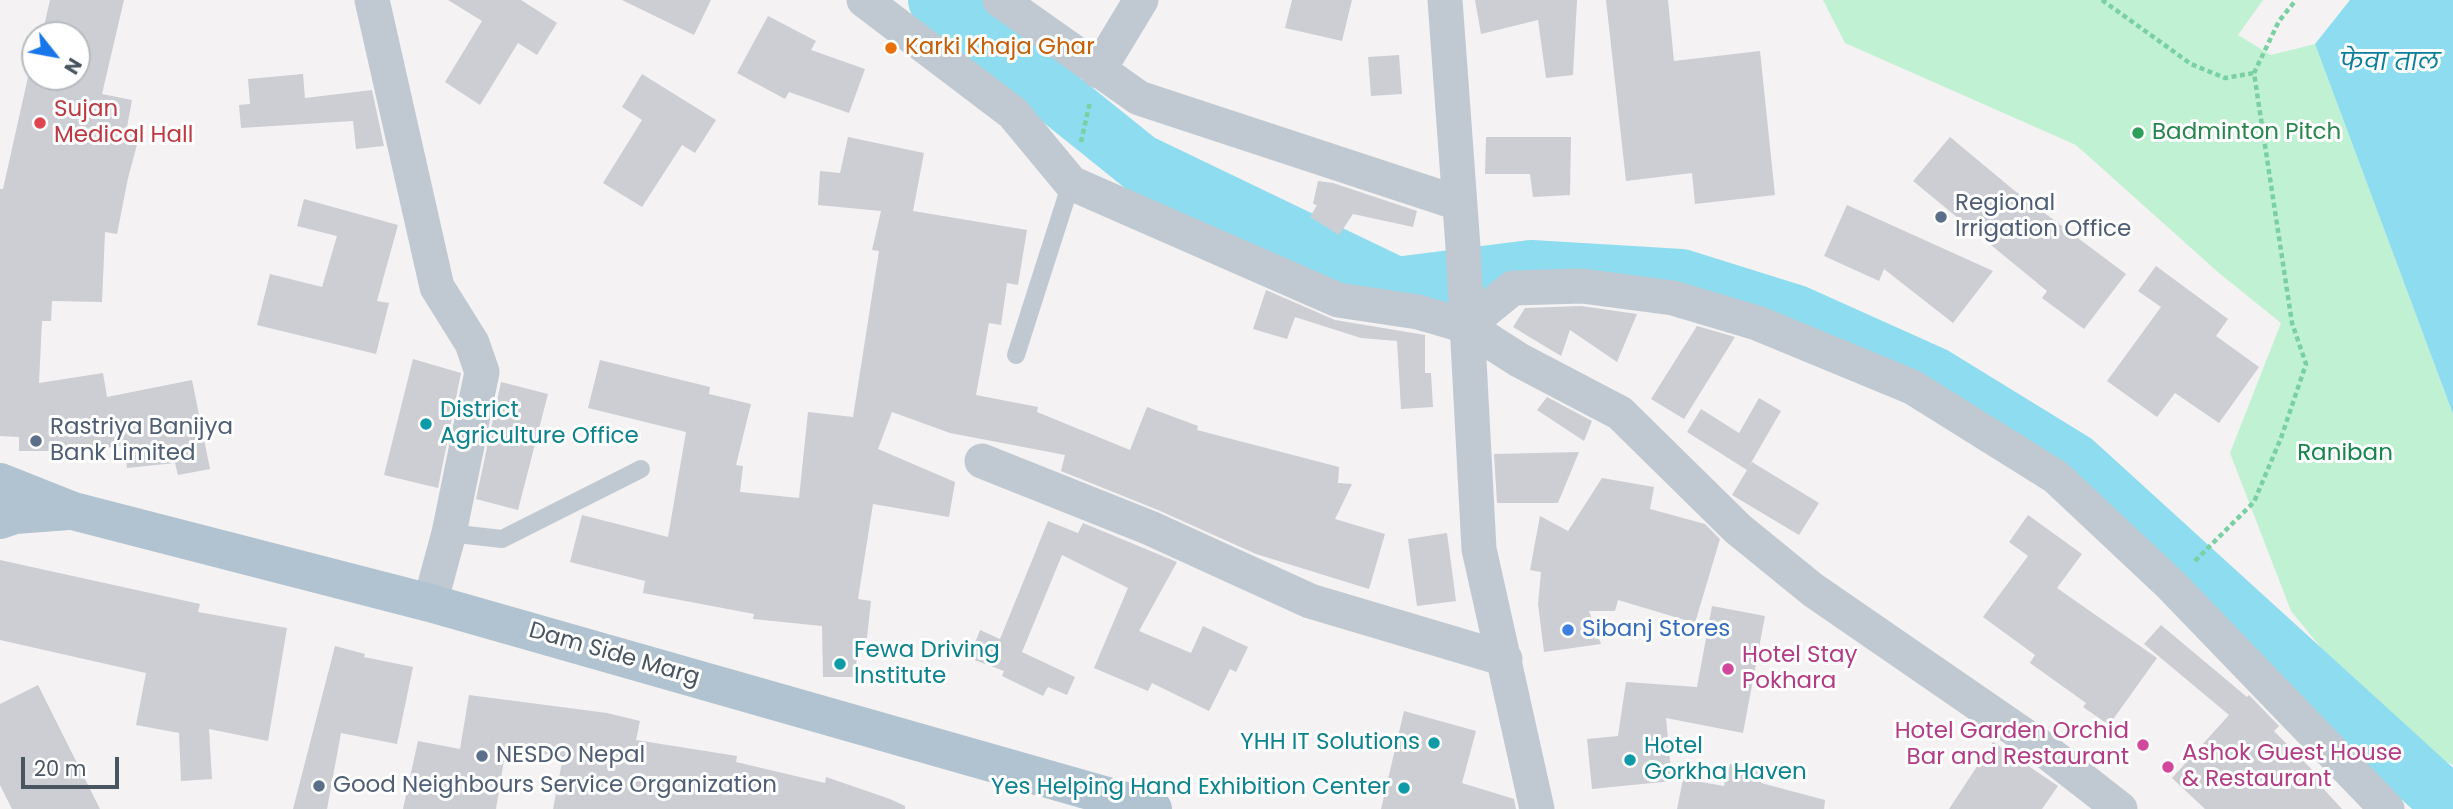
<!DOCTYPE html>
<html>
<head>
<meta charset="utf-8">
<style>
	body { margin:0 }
	#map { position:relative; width:2453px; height:809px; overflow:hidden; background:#f4f2f2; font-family:Poppins,sans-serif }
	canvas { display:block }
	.north { position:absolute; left:21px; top:21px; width:70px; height:70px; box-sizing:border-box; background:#fff; border:2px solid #b6bbbf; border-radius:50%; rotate:121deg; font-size:19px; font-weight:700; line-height:28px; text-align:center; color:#495560 }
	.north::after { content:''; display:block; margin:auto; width:24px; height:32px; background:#1676ea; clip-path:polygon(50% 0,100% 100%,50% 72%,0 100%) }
	.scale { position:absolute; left:21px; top:757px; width:98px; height:32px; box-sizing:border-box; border:4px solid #495560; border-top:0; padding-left:9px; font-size:21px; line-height:24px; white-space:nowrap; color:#495560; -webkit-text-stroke:5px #fff; paint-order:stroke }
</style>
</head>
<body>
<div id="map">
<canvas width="2453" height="809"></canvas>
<div class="north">N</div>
<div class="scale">20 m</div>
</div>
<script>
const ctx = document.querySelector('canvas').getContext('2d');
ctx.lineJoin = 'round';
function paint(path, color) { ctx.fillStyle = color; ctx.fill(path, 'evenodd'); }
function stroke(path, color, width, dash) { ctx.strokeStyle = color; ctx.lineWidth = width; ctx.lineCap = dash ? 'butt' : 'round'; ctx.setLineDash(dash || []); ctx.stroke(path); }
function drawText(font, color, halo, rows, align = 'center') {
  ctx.font = font + ' Poppins,"Noto Sans Devanagari",sans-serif'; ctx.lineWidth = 6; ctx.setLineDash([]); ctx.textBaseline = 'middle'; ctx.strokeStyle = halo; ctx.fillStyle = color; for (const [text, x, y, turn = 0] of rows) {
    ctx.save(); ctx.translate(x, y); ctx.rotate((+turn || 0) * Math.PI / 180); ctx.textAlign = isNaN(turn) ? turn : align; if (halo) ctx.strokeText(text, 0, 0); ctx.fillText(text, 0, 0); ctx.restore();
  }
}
paint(new Path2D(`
	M 1823,0 L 2263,0 L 2238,35 L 2271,55 L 2315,44 L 2453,414 L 2453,765 L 2390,732 L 2291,611 L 2230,453 L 2281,323 L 2219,273 L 2076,145 L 1845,43 Z`), '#c1f1d3');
paint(new Path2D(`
	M 2350,0 L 2453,0 L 2453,414 L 2315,44 Z`), '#8ddcef');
stroke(new Path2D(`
	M 937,0 L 1140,163 L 1396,286 L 1531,269 L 1681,278 L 1796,314 L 1934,376 L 2074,462 L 2453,807`), '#8ddcef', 58);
paint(new Path2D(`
	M 50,0 L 124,0 L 102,94 L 132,100 L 127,127 L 141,130 L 128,178 L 117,234 L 105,232 L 102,302 L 52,301 L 51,321 L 42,321 L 39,383 L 103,373 L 107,397 L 192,380 L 210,469 L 178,475 L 175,463 L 127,468 L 125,445 L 83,451 L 19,451 L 19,437 L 0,436 L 0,189 L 3,189 L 28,77 L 32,77 L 35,66 L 35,77 L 77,77 L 77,35 L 42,35 Z
	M 448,0 L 521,0 L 557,23 L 537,55 L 518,43 L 480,105 L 445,82 L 482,21 Z
	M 622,0 L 711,0 L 694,35 Z
	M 1292,0 L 1352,0 L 1342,41 L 1285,28 Z
	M 1475,0 L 1577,0 L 1573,75 L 1546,78 L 1538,20 L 1481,34 Z
	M 1606,0 L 1668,0 L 1674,61 L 1760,51 L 1775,195 L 1695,204 L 1692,173 L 1626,181 Z
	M 768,16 L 816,41 L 811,50 L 865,69 L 849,113 L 789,92 L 785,99 L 737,73 Z
	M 1399,55 L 1402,94 L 1371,96 L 1368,57 Z
	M 303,74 L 305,98 L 372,90 L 384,146 L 356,149 L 353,121 L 241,128 L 239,105 L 250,104 L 248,79 Z
	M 642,74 L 716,120 L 695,153 L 682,145 L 642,207 L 603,183 L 642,120 L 622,107 Z
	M 848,137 L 924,153 L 913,211 L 1027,230 L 1018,285 L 1007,283 L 1001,325 L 989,323 L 976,395 L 1038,407 L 1037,412 L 1130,450 L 1147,407 L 1198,426 L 1197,430 L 1339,467 L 1338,483 L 1352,484 L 1335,519 L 1385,534 L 1369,589 L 1256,554 L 1158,510 L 1061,471 L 1065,455 L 950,433 L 892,412 L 878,449 L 955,482 L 949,517 L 873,504 L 858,599 L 871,601 L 866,647 L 859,646 L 854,677 L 823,677 L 822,626 L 753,619 L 754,614 L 643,593 L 645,581 L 570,562 L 582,515 L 668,537 L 686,432 L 588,408 L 600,360 L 710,387 L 709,394 L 751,404 L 736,465 L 743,466 L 740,492 L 799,498 L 808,412 L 853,417 L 879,251 L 872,250 L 881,211 L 818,205 L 820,171 L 840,173 Z
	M 1486,137 L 1571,137 L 1570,195 L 1533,197 L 1530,174 L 1485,174 Z
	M 1950,137 L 2015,191 L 2126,274 L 2084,329 L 2042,298 L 2047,291 L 1913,181 Z
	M 1318,181 L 1333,183 L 1417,211 L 1413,227 L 1353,214 L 1339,235 L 1310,217 L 1317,205 L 1313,204 Z
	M 304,199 L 398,225 L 377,301 L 389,303 L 376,354 L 257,325 L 270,274 L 322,287 L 337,236 L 297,226 Z
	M 1847,205 L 1993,271 L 1953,323 L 1884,269 L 1879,281 L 1824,256 Z
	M 2156,266 L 2228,319 L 2216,336 L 2259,367 L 2219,423 L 2175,393 L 2157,417 L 2107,381 L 2161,307 L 2138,291 Z
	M 1266,290 L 1335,320 L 1425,335 L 1425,373 L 1431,373 L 1433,407 L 1401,409 L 1397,341 L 1361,338 L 1295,317 L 1287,339 L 1253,329 Z
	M 1581,306 L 1637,314 L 1617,362 L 1570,330 L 1561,356 L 1513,327 L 1525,308 Z
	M 1697,326 L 1735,337 L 1684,419 L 1651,399 Z
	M 413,359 L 461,373 L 438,488 L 384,475 Z
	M 501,382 L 548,394 L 518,510 L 476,499 Z
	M 1547,397 L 1592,421 L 1584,441 L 1537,410 Z
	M 1759,398 L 1781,411 L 1748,468 L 1752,462 L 1819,503 L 1799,535 L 1732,495 L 1747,470 L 1687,432 L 1701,409 L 1739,433 Z
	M 1579,452 L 1558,503 L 1497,503 L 1494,454 Z
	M 1602,478 L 1654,487 L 1650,509 L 1705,524 L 1720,539 L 1695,623 L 1618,600 L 1615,611 L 1589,611 L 1601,644 L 1544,652 L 1538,604 L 1541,572 L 1530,570 L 1540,516 L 1568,531 Z
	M 2028,515 L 2082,554 L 2057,588 L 2157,658 L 2109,725 L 2083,707 L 2086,703 L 2030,663 L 2035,655 L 1983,617 L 2028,556 L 2009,542 Z
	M 1048,521 L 1078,533 L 1083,523 L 1177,562 L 1139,631 L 1191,653 L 1203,626 L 1248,647 L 1236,672 L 1230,669 L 1209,711 L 1152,683 L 1148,691 L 1094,668 L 1128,588 L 1062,555 L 1022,652 L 1075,677 L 1067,695 L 1048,687 L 1043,696 L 1002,676 L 1004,671 L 969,658 L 980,630 L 1000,639 Z
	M 1447,533 L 1456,601 L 1417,606 L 1408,539 Z
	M 0,560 L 200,604 L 198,612 L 287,628 L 268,741 L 209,729 L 212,779 L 181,781 L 179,733 L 136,725 L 146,673 L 0,640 Z
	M 1712,606 L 1765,616 L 1743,733 L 1666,718 L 1672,781 L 1592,789 L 1587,739 L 1618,736 L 1626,682 L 1697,687 Z
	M 2161,625 L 2247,697 L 2249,695 L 2279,726 L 2274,731 L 2322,780 L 2319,784 L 2342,809 L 2205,809 L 2172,778 L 2229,715 L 2144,644 Z
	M 335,646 L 365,654 L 364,657 L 413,667 L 397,744 L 341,733 L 327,809 L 293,809 Z
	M 38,685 L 100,809 L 12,809 L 0,785 L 0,704 Z
	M 469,695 L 607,713 L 640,721 L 636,740 L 737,756 L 736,762 L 825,783 L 826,777 L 890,799 L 905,806 L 905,809 L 553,809 L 563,757 L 506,748 L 496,809 L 403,809 L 418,741 L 460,749 Z
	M 1404,711 L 1476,731 L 1462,783 L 1514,799 L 1516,809 L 1381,809 Z
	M 1993,742 L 2058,786 L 2042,809 L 1949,809 Z
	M 1730,764 L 1764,772 L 1761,783 L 1825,800 L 1824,809 L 1677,809 L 1683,779 L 1724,786 Z`), '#ccced4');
stroke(new Path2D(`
	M 2102,0 L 2191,64 L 2225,78 L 2254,73
	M 1081,142 L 1090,102
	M 2195,561 L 2254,502 L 2281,438 L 2306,364 L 2292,323 L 2254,73 L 2279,21 L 2296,0`), '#78d0a3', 4.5, [5, 3.5]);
stroke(new Path2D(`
	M 1016,355 L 1071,183
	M 449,533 L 502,539 L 641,469`), '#c0c9d1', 18);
stroke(new Path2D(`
	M 372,0 L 437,287 L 472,343 L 482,372 L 449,533 L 430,603
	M 864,0 L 1013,113 L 1071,183 L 1338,300 L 1418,312 L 1466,326 L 1519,360 L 1620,413 L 1738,529 L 1813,590 L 2038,745 L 2120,809
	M 1000,0 L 1139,98 L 1458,203
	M 1445,0 L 1463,247 L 1479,549 L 1537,809
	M 1098,71 L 1141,0
	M 1466,326 L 1513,288 L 1582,286 L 1673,298 L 1757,323 L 1912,387 L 2056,477 L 2171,585 L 2387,809
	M 982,461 L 1150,528 L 1310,601 L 1505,659`), '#c0c9d1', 35);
stroke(new Path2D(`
	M 0,482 L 73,511 L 430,603 L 1153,809
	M 0,520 L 15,515 L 68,511`), '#b1c2d0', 38);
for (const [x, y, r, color] of [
	[891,48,7,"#e8710a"],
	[40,123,7,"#e0444e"],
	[2138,133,7,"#2e9e5b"],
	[1941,217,7,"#5c6f8a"],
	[426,424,7,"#0f9aa8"],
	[36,441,7,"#5c6f8a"],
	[1568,630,7,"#3f7fe0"],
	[840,664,7,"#0f9aa8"],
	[1728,669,7,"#d1479c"],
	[1434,743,7,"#0f9aa8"],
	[2143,745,7,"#d1479c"],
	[482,756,7,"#5c6f8a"],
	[1630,760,7,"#0f9aa8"],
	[2168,767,7,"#d1479c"],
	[319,786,7,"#5c6f8a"],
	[1404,788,7,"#0f9aa8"]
]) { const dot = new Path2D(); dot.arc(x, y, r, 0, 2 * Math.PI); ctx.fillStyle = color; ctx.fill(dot); stroke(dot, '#fff', 2.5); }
drawText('23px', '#c56008', '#fff', [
	["Karki Khaja Ghar",905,48]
], 'left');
drawText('23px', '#be3a42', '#fff', [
	["Sujan",54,110],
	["Medical Hall",54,136]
], 'left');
drawText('23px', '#27864d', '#fff', [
	["Badminton Pitch",2152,133]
], 'left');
drawText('23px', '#4e5e75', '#fff', [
	["Regional",1955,204],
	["Irrigation Office",1955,230],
	["Rastriya Banijya",50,428],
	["Bank Limited",50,454],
	["NESDO Nepal",496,756],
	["Good Neighbours Service Organization",333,786]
], 'left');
drawText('23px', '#0d838f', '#fff', [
	["District",440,411],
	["Agriculture Office",440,437],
	["Fewa Driving",854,651],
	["Institute",854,677],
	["YHH IT Solutions",1420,743,"right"],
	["Hotel",1644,747],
	["Gorkha Haven",1644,773],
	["Yes Helping Hand Exhibition Center",1390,788,"right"]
], 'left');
drawText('23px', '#16854c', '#fff', [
	["Raniban",2345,454]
]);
drawText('23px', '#366cbe', '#fff', [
	["Sibanj Stores",1582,630]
], 'left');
drawText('23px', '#495560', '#fff', [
	["Dam Side Marg",614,655,16]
]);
drawText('23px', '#b23c85', '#fff', [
	["Hotel Stay",1742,656],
	["Pokhara",1742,682],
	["Hotel Garden Orchid",2129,732,"right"],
	["Bar and Restaurant",2129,758,"right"],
	["Ashok Guest House",2182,754],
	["& Restaurant",2182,780]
], 'left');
drawText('italic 24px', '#0b7f9a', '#fff', [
	["फेवा ताल",2390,64]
]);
</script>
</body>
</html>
